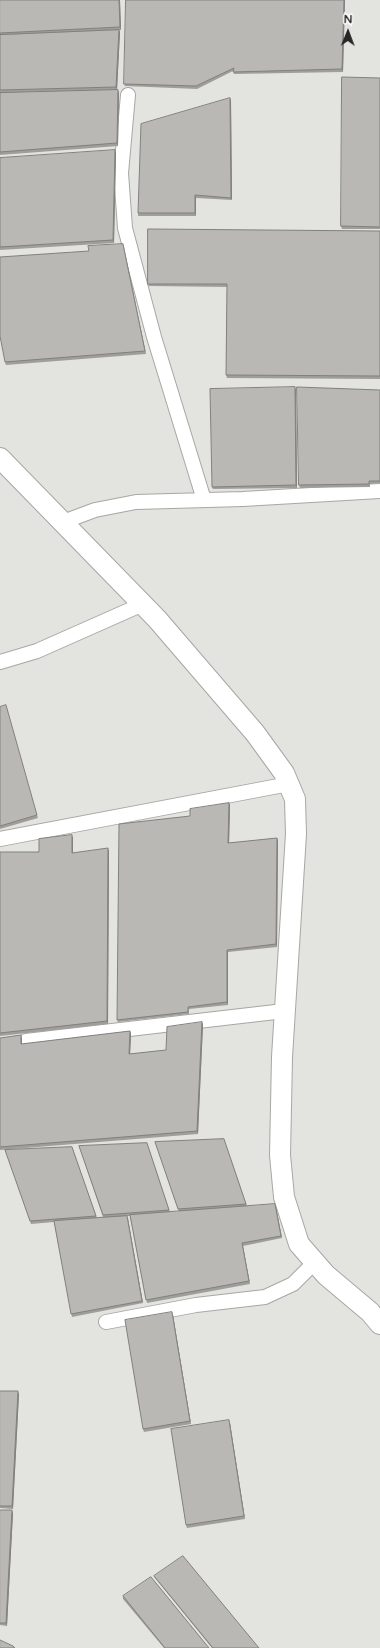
<!DOCTYPE html>
<html>
<head>
<meta charset="utf-8">
<style>
	body { margin:0 }
	#map { position:relative; width:380px; height:1648px; overflow:hidden; background:#e3e3df; font-family:"Varela Round",sans-serif }
	canvas { display:block }
	.north { position:absolute; left:328px; top:12px; width:40px; height:40px; -webkit-text-stroke:3px #fff; paint-order:stroke; rotate:1deg; font-size:11px; font-weight:700; line-height:16px; text-align:center; color:#282726 }
	.north::after { content:''; display:block; margin:auto; width:14px; height:18px; background:#282726; clip-path:polygon(50% 0,100% 100%,50% 72%,0 100%) }
</style>
</head>
<body>
<div id="map">
<canvas width="380" height="1648"></canvas>
<div class="north">N</div>
</div>
<script>
const ctx = document.querySelector('canvas').getContext('2d');
ctx.lineJoin = 'round';
function stroke(path, color, width, dash) { ctx.strokeStyle = color; ctx.lineWidth = width; ctx.lineCap = dash ? 'butt' : 'round'; ctx.setLineDash(dash || []); ctx.stroke(path); }
function paint(path, color) { ctx.fillStyle = color; ctx.fill(path, 'evenodd'); }
const street = new Path2D(`
	M 128,95 L 121,173 L 125,228 L 154,337 L 204,500
	M 63,522 L 95,510 L 136,502 L 243,499 L 380,491
	M 0,662 L 37,651 L 143,604
	M 0,839 L 289,784
	M 26,1041 L 284,1011
	M 106,1322 L 196,1305 L 265,1297 L 293,1284 L 315,1262`);
const secondary = new Path2D(`
	M 0,458 L 157,619 L 255,733 L 284,773 L 295,799 L 296,834 L 282,1057 L 280,1155 L 284,1197 L 299,1244 L 326,1275 L 370,1312 L 380,1324`);
stroke(street, '#a7a7a3', 16);
stroke(secondary, '#a7a7a3', 22);
stroke(street, '#fff', 14);
stroke(secondary, '#fff', 20);
paint(new Path2D(`
	M 0,0 L 120,0 L 121,30 L 119,30 L 120,32 L 117,90 L 0,93 Z
	M 345,0 L 343,72 L 234,74 L 233,71 L 197,89 L 125,86 L 124,84 Z
	M 380,78 L 380,229 L 342,229 L 341,226 Z
	M 0,93 L 119,93 L 118,146 L 0,155 Z
	M 230,98 L 231,101 L 232,200 L 196,198 L 196,216 L 138,216 L 138,213 Z
	M 116,152 L 114,243 L 0,250 L 0,158 Z
	M 380,231 L 380,379 L 227,378 L 226,375 L 227,287 L 149,286 L 148,284 Z
	M 123,244 L 146,354 L 6,365 L 5,362 L 89,251 Z
	M 296,390 L 297,488 L 213,489 L 212,487 Z
	M 380,390 L 380,483 L 370,484 L 370,487 L 300,488 L 299,485 Z
	M 0,707 L 38,818 L 0,829 Z
	M 229,803 L 230,805 L 229,843 L 277,838 L 278,841 L 277,947 L 228,952 L 228,1005 L 189,1009 L 189,1014 L 118,1022 L 117,1020 L 190,816 Z
	M 73,838 L 73,853 L 109,851 L 108,1024 L 0,1036 L 0,852 L 39,852 Z
	M 202,1022 L 203,1025 L 198,1134 L 0,1150 L 0,1038 L 22,1038 L 22,1044 L 130,1031 L 131,1034 L 130,1054 L 166,1050 Z
	M 224,1139 L 247,1206 L 276,1207 L 282,1238 L 243,1246 L 250,1284 L 147,1303 L 130,1216 L 127,1216 L 143,1303 L 72,1317 L 54,1222 L 31,1224 L 5,1150 L 72,1147 L 97,1218 L 103,1217 L 79,1146 L 147,1143 L 170,1212 L 179,1212 L 155,1142 Z
	M 173,1315 L 191,1424 L 144,1432 L 143,1429 Z
	M 0,1391 L 19,1394 L 13,1509 L 0,1508 Z
	M 230,1423 L 245,1519 L 187,1528 L 186,1525 Z
	M 0,1510 L 13,1513 L 7,1626 L 0,1625 Z
	M 154,1576 L 259,1648 L 212,1648 L 155,1578 Z
	M 123,1596 L 209,1648 L 164,1648 L 123,1599 Z`), '#9f9e9b');
paint(new Path2D(`
	M 119,0 L 120,0 L 121,30 L 120,27 Z
	M 344,0 L 345,0 L 343,72 L 342,69 Z
	M 119,30 L 120,32 L 117,90 L 116,87 Z
	M 118,90 L 119,93 L 118,146 L 117,143 Z
	M 230,98 L 231,101 L 232,200 L 231,198 Z
	M 115,150 L 116,152 L 114,243 L 113,240 Z
	M 195,195 L 196,198 L 196,216 L 195,213 Z
	M 123,244 L 124,247 L 146,354 L 145,351 Z
	M 295,387 L 296,390 L 297,488 L 296,485 Z
	M 229,803 L 230,805 L 229,846 L 228,843 Z
	M 72,835 L 73,838 L 73,856 L 72,853 Z
	M 277,838 L 278,841 L 277,947 L 276,944 Z
	M 108,848 L 109,851 L 108,1024 L 107,1021 Z
	M 227,950 L 228,952 L 228,1005 L 227,1002 Z
	M 202,1022 L 203,1025 L 198,1134 L 197,1131 Z
	M 130,1031 L 131,1034 L 130,1057 L 129,1054 Z
	M 21,1035 L 22,1038 L 22,1047 L 21,1044 Z
	M 275,1204 L 276,1207 L 282,1238 L 281,1236 Z
	M 127,1216 L 128,1218 L 143,1303 L 142,1301 Z
	M 242,1243 L 243,1246 L 250,1284 L 249,1281 Z
	M 172,1312 L 173,1315 L 191,1424 L 190,1421 Z
	M 18,1391 L 19,1394 L 13,1509 L 12,1506 Z
	M 229,1420 L 230,1423 L 245,1519 L 244,1516 Z
	M 12,1510 L 13,1513 L 7,1626 L 6,1623 Z`), '#82817e');
const building = new Path2D(`
	M 0,0 L 119,0 L 120,27 L 0,33 Z
	M 126,0 L 344,0 L 342,69 L 233,72 L 234,68 L 196,86 L 124,84 Z
	M 119,30 L 116,87 L 0,90 L 0,35 Z
	M 342,77 L 380,78 L 380,227 L 341,226 Z
	M 118,90 L 117,143 L 0,152 L 0,93 Z
	M 230,98 L 231,198 L 195,195 L 195,213 L 138,213 L 141,124 Z
	M 115,150 L 113,240 L 0,247 L 0,158 Z
	M 148,229 L 380,231 L 380,376 L 226,375 L 227,284 L 148,284 Z
	M 123,244 L 145,351 L 5,362 L 0,336 L 0,257 L 89,251 L 88,246 Z
	M 295,387 L 296,485 L 212,487 L 210,389 Z
	M 297,387 L 380,390 L 380,481 L 369,481 L 369,484 L 299,485 Z
	M 6,705 L 37,815 L 0,826 L 0,707 Z
	M 229,803 L 228,843 L 277,838 L 276,944 L 227,950 L 227,1002 L 188,1007 L 188,1012 L 117,1020 L 119,824 L 190,816 L 190,809 Z
	M 72,835 L 72,853 L 108,848 L 107,1021 L 0,1033 L 0,852 L 39,852 L 39,839 Z
	M 202,1022 L 197,1131 L 0,1147 L 0,1038 L 21,1035 L 21,1044 L 130,1031 L 129,1054 L 166,1050 L 167,1027 Z
	M 224,1139 L 246,1204 L 178,1209 L 155,1142 Z
	M 147,1143 L 169,1210 L 103,1215 L 79,1146 Z
	M 72,1147 L 96,1216 L 30,1221 L 5,1150 Z
	M 275,1204 L 281,1236 L 242,1243 L 249,1281 L 146,1300 L 130,1215 Z
	M 127,1216 L 142,1301 L 71,1314 L 54,1221 Z
	M 172,1312 L 190,1421 L 143,1429 L 125,1320 Z
	M 0,1391 L 18,1391 L 12,1506 L 0,1506 Z
	M 229,1420 L 244,1516 L 186,1525 L 171,1429 Z
	M 0,1510 L 12,1510 L 6,1623 L 0,1623 Z
	M 183,1556 L 259,1648 L 213,1648 L 154,1576 Z
	M 151,1577 L 209,1648 L 165,1648 L 123,1596 Z
	M 0,1640 L 13,1646 L 15,1648 L 0,1648 Z`);
paint(building, '#b9b8b4');
stroke(building, '#82817e', 1);
</script>
</body>
</html>
